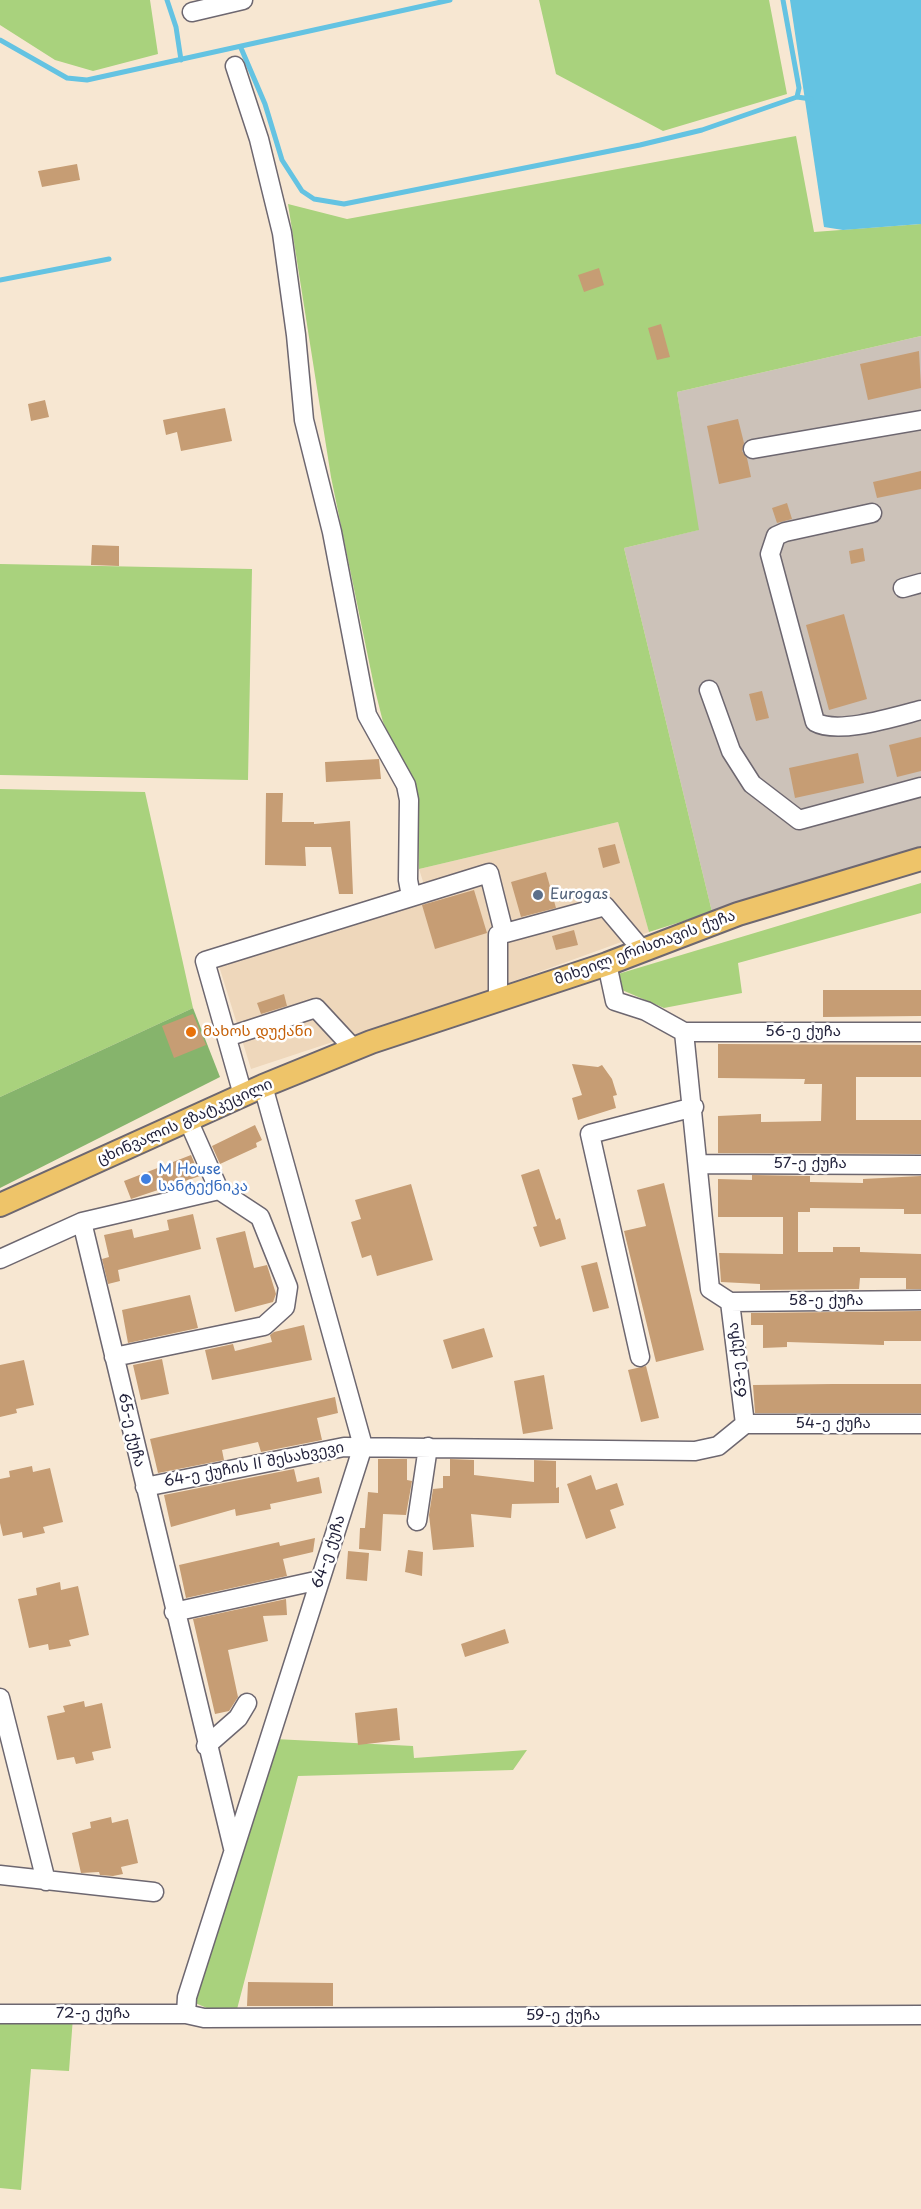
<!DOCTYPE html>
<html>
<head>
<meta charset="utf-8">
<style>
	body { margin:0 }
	canvas { display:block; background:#f7e7d2 }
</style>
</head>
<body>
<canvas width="921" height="2209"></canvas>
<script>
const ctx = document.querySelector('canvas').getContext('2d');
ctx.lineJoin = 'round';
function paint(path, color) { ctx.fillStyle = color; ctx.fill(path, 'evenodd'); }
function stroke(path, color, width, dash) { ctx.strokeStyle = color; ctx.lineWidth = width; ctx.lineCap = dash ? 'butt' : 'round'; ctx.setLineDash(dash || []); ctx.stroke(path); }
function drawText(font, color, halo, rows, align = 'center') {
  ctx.font = font + ' "Playpen Sans","Noto Sans Georgian",sans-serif'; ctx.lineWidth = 5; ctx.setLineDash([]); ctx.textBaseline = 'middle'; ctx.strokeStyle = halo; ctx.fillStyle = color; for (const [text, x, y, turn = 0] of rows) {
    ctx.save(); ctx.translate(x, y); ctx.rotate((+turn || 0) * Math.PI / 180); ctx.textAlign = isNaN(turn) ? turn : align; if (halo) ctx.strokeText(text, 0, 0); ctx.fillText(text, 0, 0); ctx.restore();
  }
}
paint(new Path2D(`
	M 618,822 L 649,932 L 481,993 L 251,1069 L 219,966 L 428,897 L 419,869 Z`), '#eed7bb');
paint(new Path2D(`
	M 921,336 L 921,851 L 712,912 L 624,548 L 698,530 L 677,392 Z`), '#ccc2b9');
paint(new Path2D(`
	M 0,0 L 150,0 L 158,54 L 93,71 L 55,60 L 0,25 Z
	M 539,0 L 769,0 L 787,94 L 663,131 L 556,74 Z
	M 796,136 L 814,232 L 921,224 L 921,336 L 677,392 L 699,530 L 624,548 L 712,912 L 649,932 L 618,822 L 419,869 L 417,793 L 383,722 L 374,686 L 331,477 L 288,204 L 347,219 Z
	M 0,564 L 252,569 L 248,780 L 0,775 Z
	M 0,789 L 145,792 L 193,1008 L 0,1097 Z
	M 921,883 L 921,913 L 738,963 L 742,993 L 664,1008 L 622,990 L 618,974 Z
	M 275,1739 L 413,1746 L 414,1758 L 527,1750 L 513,1770 L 298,1776 L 236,2013 L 216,2012 L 193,2002 Z
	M 73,2017 L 69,2071 L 31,2069 L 21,2190 L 0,2188 L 0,2018 Z`), '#a9d27d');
paint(new Path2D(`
	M 193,1008 L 220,1077 L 0,1188 L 0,1097 Z`), '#86b46c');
paint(new Path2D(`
	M 790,0 L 921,0 L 921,224 L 843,230 L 824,227 Z`), '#64c3e2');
stroke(new Path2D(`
	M 167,0 L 176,27 L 181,60
	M 783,0 L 799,88 L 797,97
	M 0,40 L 67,78 L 87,80 L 450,0
	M 241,48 L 265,104 L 282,160 L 302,191 L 314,199 L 344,204 L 640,145 L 702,130 L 797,97 L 811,99
	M 0,280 L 109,259`), '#64c3e2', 5);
paint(new Path2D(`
	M 77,164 L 80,180 L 42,187 L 38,171 Z
	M 599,268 L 604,285 L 584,292 L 578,275 Z
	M 661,324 L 670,357 L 657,360 L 648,328 Z
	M 919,351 L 921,388 L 868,400 L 860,364 Z
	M 45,400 L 49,417 L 31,421 L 28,404 Z
	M 225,408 L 232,441 L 181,451 L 177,432 L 166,435 L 163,420 Z
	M 738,419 L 744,443 L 742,451 L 747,458 L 751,477 L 719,484 L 707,426 Z
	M 921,471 L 921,489 L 877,498 L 873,482 Z
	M 787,503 L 792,519 L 777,523 L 772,508 Z
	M 92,545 L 119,546 L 119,566 L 91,565 Z
	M 863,548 L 865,561 L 851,564 L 849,551 Z
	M 844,614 L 867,699 L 829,710 L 806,625 Z
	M 762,691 L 769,718 L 756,721 L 749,694 Z
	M 921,737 L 921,771 L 897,777 L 889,745 Z
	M 858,753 L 864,783 L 795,798 L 789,768 Z
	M 379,759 L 381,779 L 326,782 L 325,762 Z
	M 266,793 L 283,793 L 282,822 L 314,822 L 314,824 L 350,821 L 353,894 L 339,894 L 331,847 L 305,847 L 306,866 L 265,865 Z
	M 615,844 L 620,863 L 603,868 L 598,848 Z
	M 546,872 L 556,908 L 521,917 L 511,882 Z
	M 474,890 L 487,933 L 435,949 L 422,905 Z
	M 574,930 L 578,945 L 556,950 L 552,936 Z
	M 823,990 L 921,990 L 921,1016 L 823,1017 Z
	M 284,994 L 287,1006 L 261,1014 L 257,1003 Z
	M 193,1014 L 206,1045 L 174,1058 L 162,1026 Z
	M 718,1044 L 921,1045 L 921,1077 L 856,1077 L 856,1120 L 921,1120 L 921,1154 L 718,1153 L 718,1116 L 761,1114 L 761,1122 L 821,1121 L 822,1084 L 804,1084 L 805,1079 L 718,1078 Z
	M 572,1064 L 598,1067 L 602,1065 L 612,1079 L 617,1095 L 613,1096 L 616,1108 L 578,1120 L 572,1098 L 582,1095 Z
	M 255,1125 L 262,1140 L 256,1143 L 257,1147 L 220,1164 L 212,1146 Z
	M 191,1155 L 200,1176 L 131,1199 L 124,1181 Z
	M 539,1169 L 556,1220 L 560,1218 L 566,1239 L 540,1247 L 533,1227 L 537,1226 L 521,1175 Z
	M 752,1175 L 810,1176 L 810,1182 L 863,1183 L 863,1179 L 921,1176 L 921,1214 L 904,1214 L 904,1209 L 810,1208 L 810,1212 L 798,1212 L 798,1252 L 833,1252 L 833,1247 L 860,1247 L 860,1252 L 921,1254 L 921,1289 L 906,1289 L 906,1278 L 860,1278 L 859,1289 L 760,1290 L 760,1284 L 721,1282 L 719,1253 L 783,1254 L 783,1217 L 718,1217 L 718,1179 L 752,1180 Z
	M 664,1183 L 704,1350 L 656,1362 L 624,1231 L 646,1226 L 637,1190 Z
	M 411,1184 L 433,1260 L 377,1276 L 371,1255 L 362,1258 L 351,1222 L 361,1219 L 355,1200 Z
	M 193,1214 L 201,1249 L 118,1270 L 120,1281 L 108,1284 L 102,1259 L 109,1257 L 104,1235 L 132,1229 L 134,1238 L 169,1230 L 167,1220 Z
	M 245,1231 L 254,1268 L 267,1265 L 276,1294 L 273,1302 L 235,1312 L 216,1238 Z
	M 597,1262 L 609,1308 L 593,1312 L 581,1266 Z
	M 190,1295 L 198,1328 L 128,1343 L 122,1310 Z
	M 921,1311 L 921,1341 L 884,1341 L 884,1345 L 787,1342 L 787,1347 L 763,1348 L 763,1325 L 751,1325 L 751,1313 Z
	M 304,1325 L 312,1360 L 212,1380 L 205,1350 L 233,1344 L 235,1351 L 272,1342 L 270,1335 L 274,1332 Z
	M 484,1328 L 493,1357 L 452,1369 L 443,1340 Z
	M 162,1359 L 169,1394 L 141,1400 L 133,1365 Z
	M 24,1360 L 34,1405 L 16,1409 L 17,1413 L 0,1417 L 0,1365 Z
	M 646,1366 L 659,1418 L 641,1422 L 628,1370 Z
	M 544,1375 L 553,1429 L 523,1434 L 514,1381 Z
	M 833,1384 L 921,1384 L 921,1413 L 755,1413 L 753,1385 Z
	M 335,1397 L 338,1413 L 317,1418 L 322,1440 L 261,1452 L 258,1442 L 222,1450 L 224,1460 L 158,1473 L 150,1439 Z
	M 378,1459 L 407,1459 L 407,1480 L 412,1481 L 406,1515 L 383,1514 L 381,1551 L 359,1549 L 360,1528 L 365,1528 L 368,1492 L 378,1493 Z
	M 450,1459 L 474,1460 L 474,1475 L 534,1482 L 534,1460 L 556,1461 L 556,1488 L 559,1487 L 559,1503 L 512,1504 L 511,1518 L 471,1514 L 474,1547 L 433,1550 L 429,1515 L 433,1489 L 443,1488 L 443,1476 L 450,1476 Z
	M 32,1466 L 33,1472 L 50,1468 L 63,1522 L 43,1527 L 45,1533 L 23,1538 L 22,1532 L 3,1536 L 0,1523 L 0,1479 L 10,1477 L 9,1471 Z
	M 294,1469 L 297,1482 L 319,1477 L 322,1493 L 270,1504 L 271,1509 L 236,1516 L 235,1509 L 171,1527 L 164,1495 Z
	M 591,1475 L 596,1490 L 617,1483 L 624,1505 L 610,1510 L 616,1528 L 586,1539 L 567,1484 Z
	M 315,1538 L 313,1552 L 283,1559 L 287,1576 L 186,1598 L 179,1565 L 279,1542 L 280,1546 Z
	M 408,1550 L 423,1552 L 422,1576 L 405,1572 Z
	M 348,1551 L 369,1553 L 367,1581 L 346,1579 Z
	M 60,1582 L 61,1590 L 78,1586 L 89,1635 L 69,1640 L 71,1646 L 49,1650 L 48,1644 L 29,1648 L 18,1599 L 37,1595 L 36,1588 Z
	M 286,1599 L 287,1615 L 263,1616 L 268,1641 L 228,1650 L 238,1697 L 229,1711 L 215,1714 L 193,1619 Z
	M 505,1629 L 509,1643 L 465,1657 L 461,1644 Z
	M 84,1701 L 85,1707 L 102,1703 L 111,1748 L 92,1752 L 94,1760 L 76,1764 L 74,1757 L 57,1760 L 47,1716 L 65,1712 L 63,1706 Z
	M 397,1708 L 400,1740 L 358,1745 L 355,1713 Z
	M 111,1817 L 112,1823 L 128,1819 L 138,1863 L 121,1867 L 123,1874 L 113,1876 L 100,1875 L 99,1872 L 81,1873 L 72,1833 L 91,1828 L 90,1822 Z
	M 248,1982 L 333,1983 L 333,2006 L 247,2006 Z`), '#c69d74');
const minor = new Path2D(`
	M 192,12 L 243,0
	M 235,66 L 259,139 L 282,233 L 296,335 L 304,420 L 332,532 L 367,715 L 406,785 L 409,800 L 408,880 L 411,896
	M 753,449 L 921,420
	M 872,513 L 785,532 L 776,536 L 770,554 L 815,722 C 838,735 894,717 921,710
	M 903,588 L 921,583
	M 709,690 L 731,751 L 752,784 L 799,820 L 921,787
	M 607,964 L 615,1001 L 646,1011 L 684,1032 L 710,1289 L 730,1302
	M 498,999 L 498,935 L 605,906 L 643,951
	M 684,1032 L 921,1032
	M 227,1037 L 316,1008 L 354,1049
	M 243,1095 L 205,961 L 489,873 L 504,933
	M 188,1120 L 219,1190
	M 699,1164 L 921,1165
	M 82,1222 L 233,1848
	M 0,1259 L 82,1222 L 219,1190
	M 730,1302 L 921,1300
	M 730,1302 L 745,1424
	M 114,1357 L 264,1326 L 285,1307 L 288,1287 L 260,1217 L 219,1190
	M 640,1357 L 590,1134 L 694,1107
	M 745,1424 L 921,1424
	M 145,1487 L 344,1447 L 695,1451 L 718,1446 L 745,1424
	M 417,1521 L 428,1447
	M 174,1612 L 320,1580
	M 0,1698 L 46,1881
	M 206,1746 L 238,1718 L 247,1703
	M 0,1875 L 154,1892
	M 0,2014 L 186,2014 L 204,2018 L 921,2015
	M 186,2014 L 187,1997 L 363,1446 L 263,1086`);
const major = new Path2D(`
	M 0,1205 L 263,1086 L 371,1042 L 607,964 L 738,914 L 921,859`);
stroke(minor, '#6d6770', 21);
stroke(major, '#6d6770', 26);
stroke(minor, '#fff', 18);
stroke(major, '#eec469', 22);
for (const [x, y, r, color] of [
	[538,895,6,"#5c6f8a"],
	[191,1032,6,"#e8710a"],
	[146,1179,6,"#3f7fe0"]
]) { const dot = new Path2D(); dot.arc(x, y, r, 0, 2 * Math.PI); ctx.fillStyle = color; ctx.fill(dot); stroke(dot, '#fff', 2); }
drawText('15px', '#4e5e75', '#fff', [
	["Eurogas",550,895]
], 'left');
drawText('15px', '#22223b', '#fff', [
	["მიხეილ ერისთავის ქუჩა",645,948,-20],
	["56-ე ქუჩა",803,1032],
	["ცხინვალის გზატკეცილი",185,1122,-24],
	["57-ე ქუჩა",810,1164],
	["58-ე ქუჩა",826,1301],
	["63-ე ქუჩა",738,1360,-97],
	["54-ე ქუჩა",833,1424],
	["65-ე ქუჩა",131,1430,77],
	["64-ე ქუჩის II შესახვევი",254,1465,-11],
	["64-ე ქუჩა",329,1552,-72],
	["72-ე ქუჩა",93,2014],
	["59-ე ქუჩა",563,2016]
]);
drawText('15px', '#c56008', '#fff', [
	["მახოს დუქანი",203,1032]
], 'left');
drawText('15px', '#366cbe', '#fff', [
	["M House",158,1170],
	["სანტექნიკა",158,1187]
], 'left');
</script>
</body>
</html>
